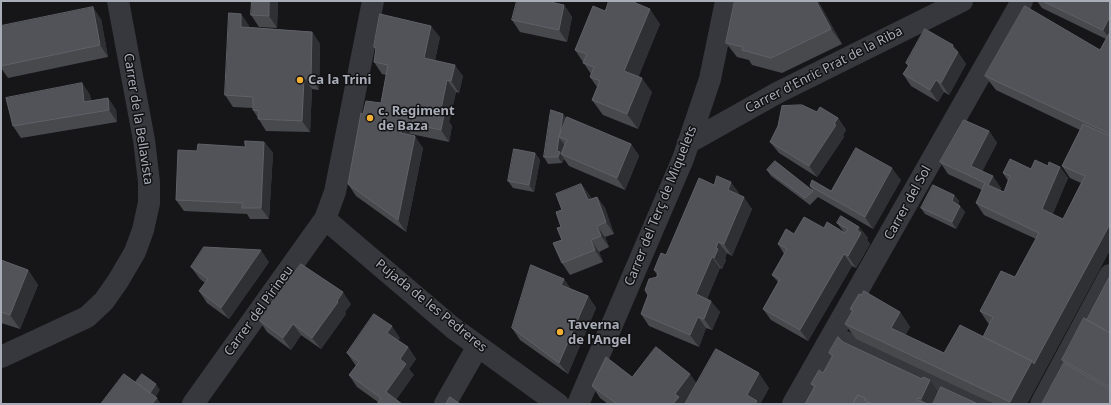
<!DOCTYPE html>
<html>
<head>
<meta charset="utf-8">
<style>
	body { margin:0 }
	#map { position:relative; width:1111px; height:405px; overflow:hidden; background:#161618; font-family:"Noto Sans",sans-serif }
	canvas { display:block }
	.frame { position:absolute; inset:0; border:2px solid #a8adb8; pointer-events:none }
</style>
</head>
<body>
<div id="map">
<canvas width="1111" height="405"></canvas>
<div class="frame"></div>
</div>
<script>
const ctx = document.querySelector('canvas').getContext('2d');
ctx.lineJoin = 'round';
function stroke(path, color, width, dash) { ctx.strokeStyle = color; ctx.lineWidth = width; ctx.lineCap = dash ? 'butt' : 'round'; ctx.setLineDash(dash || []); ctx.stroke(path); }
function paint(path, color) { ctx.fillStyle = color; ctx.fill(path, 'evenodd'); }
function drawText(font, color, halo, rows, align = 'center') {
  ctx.font = font + ' "Noto Sans",sans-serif'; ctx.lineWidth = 3; ctx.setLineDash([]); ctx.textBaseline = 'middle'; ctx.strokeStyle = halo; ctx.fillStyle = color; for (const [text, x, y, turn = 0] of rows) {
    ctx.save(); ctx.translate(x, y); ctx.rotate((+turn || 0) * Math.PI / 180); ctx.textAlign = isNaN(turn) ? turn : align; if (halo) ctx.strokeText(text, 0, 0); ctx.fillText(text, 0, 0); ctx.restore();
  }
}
stroke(new Path2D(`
	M 832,336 L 979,404`), '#37383d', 22);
stroke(new Path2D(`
	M 688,143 L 777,93 L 962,1
	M 325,219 L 453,328 L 558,404
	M 1,357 L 87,317 L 104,301 L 118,281 L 135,252 L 143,230 L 149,203 L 149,182 L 144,140 L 118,1
	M 193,404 L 325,219 L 335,192 L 373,1
	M 445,404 L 478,346
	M 578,404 L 683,159 L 710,79 L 726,1
	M 793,404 L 1022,1
	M 1041,404 L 1110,275`), '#37383d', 22);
paint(new Path2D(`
	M 278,1 L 277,28 L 259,27 L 251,15 Z
	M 735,1 L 818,1 L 842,44 L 782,73 L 752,65 L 749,60 L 737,57 L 726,43 Z
	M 1037,1 L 1110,1 L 1110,250 L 1027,404 L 994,404 L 856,339 L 845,324 L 852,312 L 850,309 L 900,312 L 910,327 L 905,335 L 944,353 L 983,337 L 989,324 L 988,323 L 980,311 L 1015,277 L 1036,239 L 984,215 L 976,203 L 982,190 L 948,174 L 940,162 L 989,131 L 997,143 L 982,171 L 1001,188 L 1000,190 L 1004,192 L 1008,181 L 1003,173 L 1048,166 L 1060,167 L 1068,178 L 1052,215 L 1063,219 L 1081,183 L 1070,178 L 1062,166 L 1080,130 L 996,90 L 985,76 L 1100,50 L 1106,39 L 1042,8 Z
	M 564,5 L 572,17 L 567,42 L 520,32 L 512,20 Z
	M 605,11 L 660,24 L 638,76 L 652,92 L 638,129 L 603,115 L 592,100 L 597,87 L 590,77 L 591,74 L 575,50 Z
	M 241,14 L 249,26 L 249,27 L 312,32 L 320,44 L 319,90 L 312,89 L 310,132 L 266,131 L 253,110 L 253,108 L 233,107 L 225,95 Z
	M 101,19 L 108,57 L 8,78 L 1,68 L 1,26 Z
	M 440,37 L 435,60 L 463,76 L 459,93 L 456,92 L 449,122 L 452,126 L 449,142 L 411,134 L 411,135 L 423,148 L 406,232 L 356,196 L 348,184 L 363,114 L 381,103 L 386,75 L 382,74 L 374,62 L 376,50 L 374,47 Z
	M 953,45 L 966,64 L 949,95 L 944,92 L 938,102 L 911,86 L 903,74 L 908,66 L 906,63 Z
	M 82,83 L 90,95 L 91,101 L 108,98 L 116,110 L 117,122 L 21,138 L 13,126 Z
	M 817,112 L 838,118 L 846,130 L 843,135 L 844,137 L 817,177 L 779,153 L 770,142 Z
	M 567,119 L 631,144 L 639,156 L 625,190 L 569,166 L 564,159 L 562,163 L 548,164 L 544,157 Z
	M 264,142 L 273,153 L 269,219 L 250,219 L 247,214 L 184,211 L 176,200 L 197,151 L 245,147 Z
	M 535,153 L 540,160 L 534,192 L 513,188 L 508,181 Z
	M 767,170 L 813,191 L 810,186 L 831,191 L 901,180 L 873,229 L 818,197 L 810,205 L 771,176 Z
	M 581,184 L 590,196 L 591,199 L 597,197 L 605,208 L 614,234 L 605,237 L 609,247 L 599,252 L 603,262 L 570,275 L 562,263 L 561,227 L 562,210 Z
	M 714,185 L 739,193 L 738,195 L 752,209 L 732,256 L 727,253 L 725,258 L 726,260 L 722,269 L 720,268 L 707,299 L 720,312 L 712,330 L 706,328 L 699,347 L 649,326 L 641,314 L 657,275 L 654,270 L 666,255 Z
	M 954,195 L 959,201 L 958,204 L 965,212 L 956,229 L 925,214 L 921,208 Z
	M 837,223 L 859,227 L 868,238 L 867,240 L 870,244 L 856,268 L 852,266 L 808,341 L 771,320 L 763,309 L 778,282 L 772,275 L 784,254 L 778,244 L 794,234 L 824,228 L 844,232 Z
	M 1,260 L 28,270 L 38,285 L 20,329 L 1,323 Z
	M 269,262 L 229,319 L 207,303 L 199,291 L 205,283 L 200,279 L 191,267 Z
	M 1110,276 L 1110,404 L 1064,363 L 1062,360 L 1087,320 Z
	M 571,289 L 588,296 L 596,308 L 568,374 L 520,340 L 512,328 Z
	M 351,304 L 345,312 L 346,314 L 321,349 L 301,335 L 291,350 L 267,332 L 259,320 Z
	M 400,338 L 398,340 L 408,347 L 416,359 L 409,369 L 414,375 L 378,402 L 357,387 L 349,375 L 356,366 L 347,353 Z
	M 843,342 L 938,392 L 933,404 L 805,404 L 814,388 L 811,384 L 823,373 L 832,358 L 829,353 Z
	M 632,377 L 697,384 L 769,388 L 760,404 L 685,404 L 690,396 L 684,404 L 608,404 L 600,398 L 592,386 Z`), '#47494d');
paint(new Path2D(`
	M 269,1 L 278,1 L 277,28 L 269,16 Z
	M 816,1 L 818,1 L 820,4 L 842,44 L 831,29 Z
	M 564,5 L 572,17 L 567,42 L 559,30 Z
	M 93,7 L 101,19 L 108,57 L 100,45 Z
	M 650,9 L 660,24 L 635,86 L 624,71 Z
	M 241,14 L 249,26 L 249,38 L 241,27 Z
	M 1110,16 L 1110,39 L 1103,30 Z
	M 431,26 L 440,37 L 433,70 L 424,58 Z
	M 312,32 L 320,44 L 319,90 L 311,78 Z
	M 953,45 L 966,64 L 949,95 L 941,83 Z
	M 455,65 L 463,76 L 459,93 L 451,81 Z
	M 304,78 L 312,89 L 310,132 L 302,121 Z
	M 642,78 L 652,92 L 638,129 L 627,114 Z
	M 447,80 L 456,92 L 449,122 L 452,126 L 449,142 L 441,130 L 440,114 Z
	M 936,80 L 944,92 L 938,102 L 930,90 Z
	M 82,83 L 90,95 L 92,113 L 84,102 Z
	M 108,98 L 116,110 L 117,122 L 109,110 Z
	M 563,114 L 568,120 L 559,137 Z
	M 838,118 L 846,130 L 843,135 L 844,137 L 817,177 L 809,166 Z
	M 403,122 L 411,134 L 409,145 L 401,133 Z
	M 989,131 L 997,143 L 979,178 L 971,166 Z
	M 415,136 L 423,148 L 406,232 L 398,220 Z
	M 559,138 L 564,144 L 562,155 L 561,154 L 564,159 L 562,163 L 558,157 L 557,151 Z
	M 264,142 L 273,153 L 269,219 L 261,208 Z
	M 631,144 L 639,156 L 625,190 L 617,178 Z
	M 535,153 L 540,160 L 534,192 L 529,185 Z
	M 1060,167 L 1068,178 L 1050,221 L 1042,209 Z
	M 892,168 L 901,180 L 873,229 L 865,217 Z
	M 993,176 L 1001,188 L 997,196 L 988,185 Z
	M 731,182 L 739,193 L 736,202 L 728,190 Z
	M 581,184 L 590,196 L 596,212 L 588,200 Z
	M 954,195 L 959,201 L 956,207 L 952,201 Z
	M 597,197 L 605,208 L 614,234 L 606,222 Z
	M 744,197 L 752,209 L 732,256 L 724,244 Z
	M 960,206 L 965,212 L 956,229 L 952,222 Z
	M 1110,224 L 1110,250 L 1027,404 L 1012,404 L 1010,402 L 1032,361 Z
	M 597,226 L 605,237 L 609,247 L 601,236 Z
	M 859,227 L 868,238 L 867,240 L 870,244 L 856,268 L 848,256 L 857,230 Z
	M 591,240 L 599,252 L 603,262 L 595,250 Z
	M 718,242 L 727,253 L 725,258 L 726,260 L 722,269 L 714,258 L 716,248 Z
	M 261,250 L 269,262 L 229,319 L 221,308 Z
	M 844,254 L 852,266 L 808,341 L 800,330 Z
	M 712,257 L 720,268 L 704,306 L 696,294 Z
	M 28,270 L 38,285 L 20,329 L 10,315 Z
	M 564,279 L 572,290 L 561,285 Z
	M 343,292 L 351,304 L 345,312 L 346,314 L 321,349 L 312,338 Z
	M 588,296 L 596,308 L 568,374 L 559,363 Z
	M 711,301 L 720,312 L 712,330 L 704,319 Z
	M 900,312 L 910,327 L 901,343 L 891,328 Z
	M 698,317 L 706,328 L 699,347 L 690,335 Z
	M 293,324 L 301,335 L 291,350 L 283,338 Z
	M 392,326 L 400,338 L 395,344 L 387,333 Z
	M 408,347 L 416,359 L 409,369 L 414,375 L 394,403 L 386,392 L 400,359 Z
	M 759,373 L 769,388 L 760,404 L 753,404 L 747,395 Z
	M 690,374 L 698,385 L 684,404 L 673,404 L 675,394 Z
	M 930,380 L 938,392 L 933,404 L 925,404 L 921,399 Z
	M 156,384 L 160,390 L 153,401 L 149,394 Z
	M 157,398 L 161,404 L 152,404 Z`), '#2f3033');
const building = new Path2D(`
	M 252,1 L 269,1 L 269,16 L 251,15 Z
	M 517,1 L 546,1 L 564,5 L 559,30 L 512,20 Z
	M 609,1 L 631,1 L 650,9 L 624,71 L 642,78 L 627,114 L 592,100 L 600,81 L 590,77 L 594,67 L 583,63 L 587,54 L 575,50 L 593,6 L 605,11 Z
	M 735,1 L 816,1 L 831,29 L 771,58 L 742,50 L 743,47 L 726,43 Z
	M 1043,1 L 1110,1 L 1110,16 L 1103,30 Z
	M 1025,6 L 1100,50 L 1110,32 L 1110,134 L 985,76 Z
	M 93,7 L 100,45 L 1,66 L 1,26 Z
	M 229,13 L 241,14 L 241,27 L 312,32 L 311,78 L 304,78 L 302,121 L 258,119 L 259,111 L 253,110 L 253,97 L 225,95 Z
	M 380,14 L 431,26 L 424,58 L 455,65 L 451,81 L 447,80 L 440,114 L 444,115 L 441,130 L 403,122 L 401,133 L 415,136 L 398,220 L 348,184 L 361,113 L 363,114 L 366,101 L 381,103 L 388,65 L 374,62 L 376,48 L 374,47 Z
	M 925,29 L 953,45 L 952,47 L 958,52 L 941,83 L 936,80 L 930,90 L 903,74 L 909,65 L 906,63 Z
	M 82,83 L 84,102 L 108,98 L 109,110 L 13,126 L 6,98 Z
	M 802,105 L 817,112 L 820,107 L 838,118 L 834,124 L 836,125 L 809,166 L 770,142 L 778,126 L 782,106 Z
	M 551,110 L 563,114 L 560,134 L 559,137 L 557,151 L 560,152 L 558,157 L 544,157 Z
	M 567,117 L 631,144 L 617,178 L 561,154 L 567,140 L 559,137 Z
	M 964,120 L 989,131 L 971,166 L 993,176 L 988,185 L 1004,192 L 1010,176 L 1003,173 L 1010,159 L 1031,169 L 1035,160 L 1048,166 L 1049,162 L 1060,167 L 1042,209 L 1063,219 L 1085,176 L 1062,166 L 1083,124 L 1110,136 L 1110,224 L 1034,364 L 1032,361 L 983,337 L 993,317 L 980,311 L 1001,271 L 1015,277 L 1039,233 L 976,203 L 985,183 L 940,162 Z
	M 245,141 L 264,142 L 261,208 L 242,208 L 243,203 L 176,200 L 178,150 L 197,151 L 198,144 L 245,147 Z
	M 856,148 L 892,168 L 865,217 L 810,186 L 812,180 L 831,191 Z
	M 514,149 L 535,153 L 529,185 L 508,181 Z
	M 775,161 L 813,191 L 805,198 L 767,170 Z
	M 717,176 L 731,182 L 728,190 L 744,197 L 724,244 L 718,242 L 716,248 L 718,249 L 714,258 L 712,257 L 696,294 L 711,301 L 704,319 L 698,317 L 690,335 L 641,314 L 648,295 L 645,290 L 649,279 L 657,277 L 658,272 L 654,270 L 661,253 L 666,255 L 699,178 L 714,185 Z
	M 581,184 L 588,200 L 597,197 L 606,222 L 597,226 L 601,236 L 591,240 L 595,250 L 562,263 L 553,243 L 562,240 L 557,228 L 561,227 L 556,212 L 562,210 L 556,194 Z
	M 933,185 L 954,195 L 952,201 L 960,206 L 952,222 L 921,208 Z
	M 841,216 L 859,227 L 857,230 L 861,233 L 848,256 L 844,254 L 800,330 L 763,309 L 780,279 L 772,275 L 787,249 L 778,244 L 786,229 L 794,234 L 804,217 L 824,228 L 827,222 L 845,233 L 848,229 L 837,223 Z
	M 204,247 L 261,250 L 221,308 L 199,291 L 208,279 L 191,267 Z
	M 1,260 L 28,270 L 10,315 L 1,312 Z
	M 301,264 L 343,292 L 337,301 L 338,302 L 312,338 L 293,324 L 283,338 L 259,320 Z
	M 531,265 L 564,279 L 561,285 L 588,296 L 559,363 L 512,328 Z
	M 1110,276 L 1110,333 L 1087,320 Z
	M 864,291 L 900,312 L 891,328 L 944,353 L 960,325 L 1032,361 L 1010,402 L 845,324 L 853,310 L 850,309 L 859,294 L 861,295 Z
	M 374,314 L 392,326 L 387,333 L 408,347 L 400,359 L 406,364 L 386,392 L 402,404 L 377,404 L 381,398 L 349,375 L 359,362 L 347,353 Z
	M 1084,318 L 1110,333 L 1110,387 L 1062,360 Z
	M 838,337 L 843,342 L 922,379 L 923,377 L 930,380 L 921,399 L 918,398 L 917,400 L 928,404 L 872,404 L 867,401 L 865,398 L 858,395 L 853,404 L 805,404 L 815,386 L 811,384 L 819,370 L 823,373 L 833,355 L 829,353 Z
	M 656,347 L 690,374 L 675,394 L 679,397 L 673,404 L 617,404 L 592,386 L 606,357 L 632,377 Z
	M 716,349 L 759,373 L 747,395 L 757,401 L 755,404 L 685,404 Z
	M 1064,363 L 1110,389 L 1110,404 L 1042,404 Z
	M 124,374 L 157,398 L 152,404 L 101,404 Z
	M 142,374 L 156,384 L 150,393 L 136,382 Z
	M 941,387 L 978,404 L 933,404 Z
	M 858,395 L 865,398 L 864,400 L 872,404 L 853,404 Z
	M 450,397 L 460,404 L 446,404 Z`);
paint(building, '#525359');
stroke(building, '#5f6168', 1);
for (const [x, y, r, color] of [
	[300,80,4,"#f2b134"],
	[370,118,4,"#f2b134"],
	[560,332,4,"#f2b134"]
]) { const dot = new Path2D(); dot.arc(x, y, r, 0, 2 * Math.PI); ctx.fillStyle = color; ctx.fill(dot); stroke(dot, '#111113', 1.5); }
drawText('13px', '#a8adb8', '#111113', [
	["Carrer d'Enric Prat de la Riba",824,70,-27],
	["Carrer de la Bellavista",138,119,81],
	["Carrer del Sol",908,203,-61],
	["Carrer del Terç de Miquelets",661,206,-68],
	["Pujada de les Pedreres",431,306,39],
	["Carrer del Pirineu",259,311,-54]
]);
drawText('bold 13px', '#a8adb8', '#111113', [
	["Ca la Trini",308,80],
	["c. Regiment",378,111],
	["de Baza",378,126],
	["Taverna",568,325],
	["de l'Angel",568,340]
], 'left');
</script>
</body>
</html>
